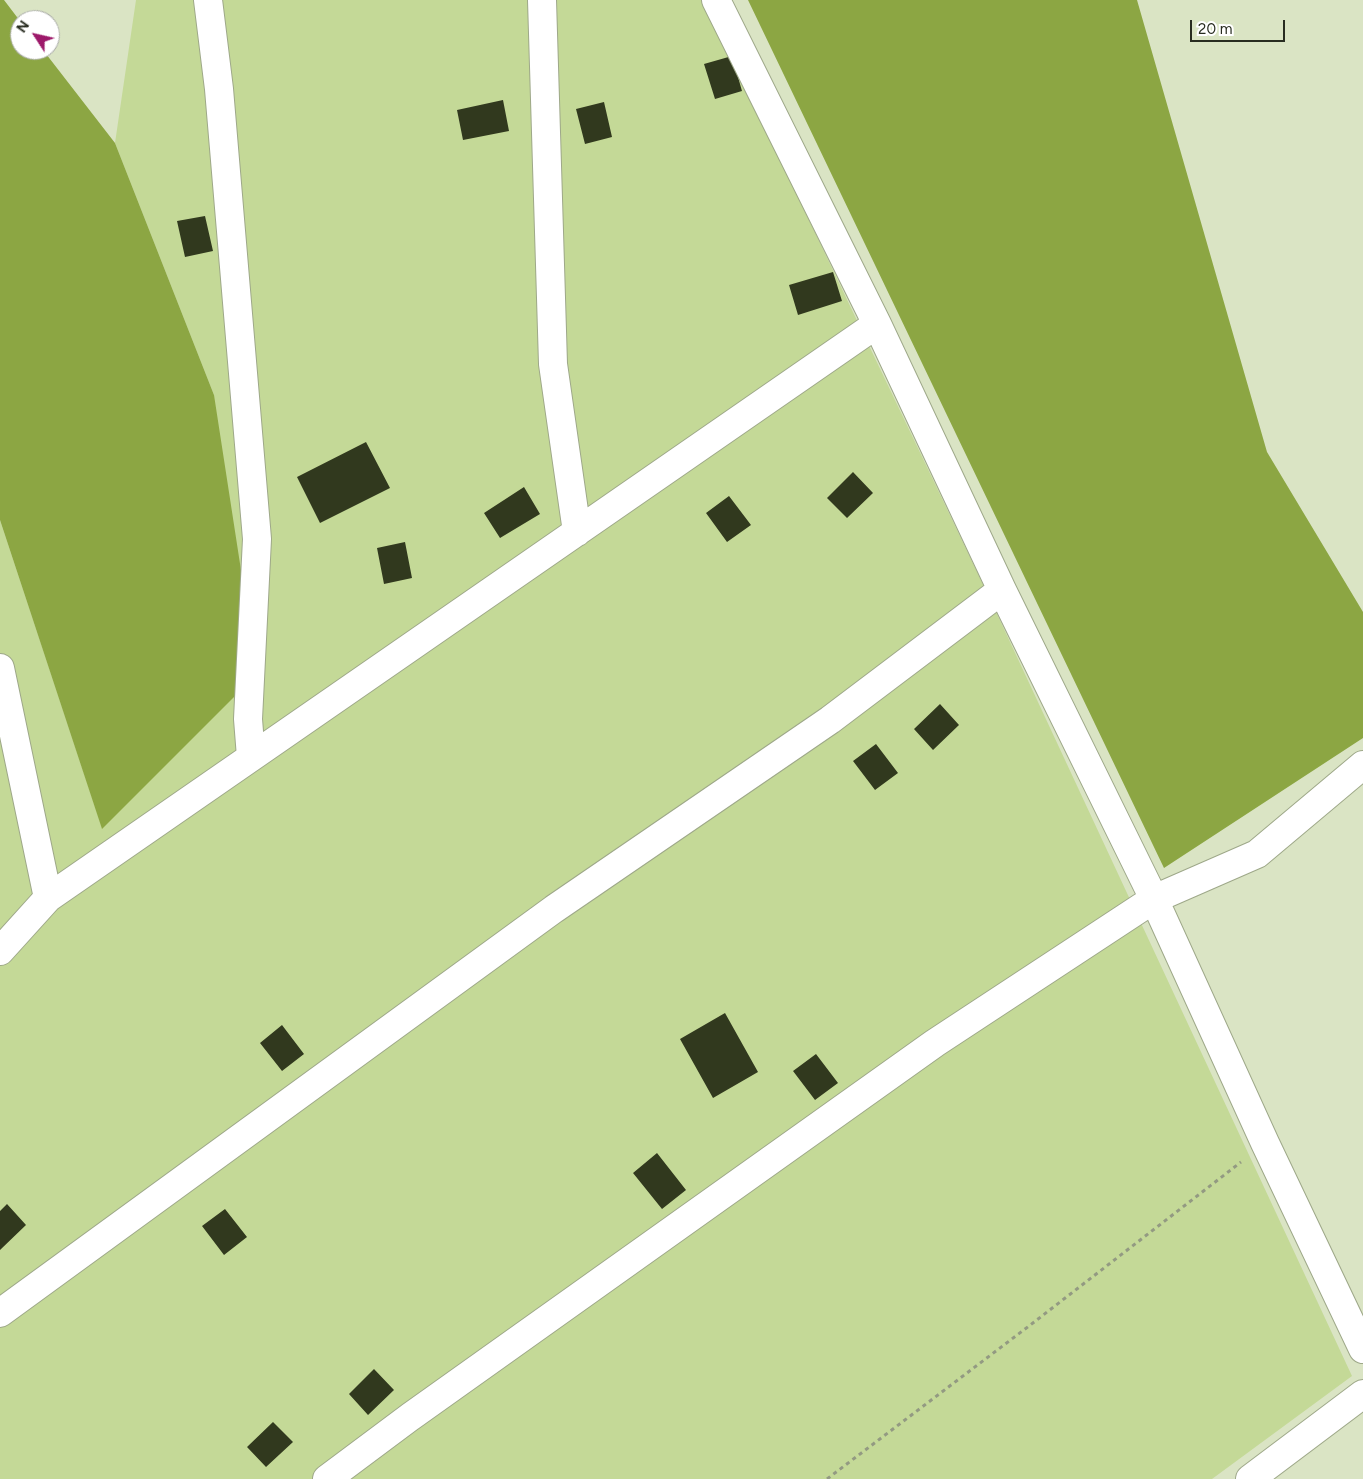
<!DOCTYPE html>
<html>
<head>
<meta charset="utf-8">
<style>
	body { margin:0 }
	#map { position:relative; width:1363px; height:1479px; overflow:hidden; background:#dae4c4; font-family:Figtree,sans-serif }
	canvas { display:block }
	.north { position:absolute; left:10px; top:10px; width:50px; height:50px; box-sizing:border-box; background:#fff; border:1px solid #a9aba6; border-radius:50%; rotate:305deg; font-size:14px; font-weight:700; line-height:20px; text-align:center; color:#282c20 }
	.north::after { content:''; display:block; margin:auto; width:18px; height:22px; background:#9d196a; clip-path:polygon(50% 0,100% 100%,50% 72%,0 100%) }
	.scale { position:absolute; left:1190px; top:20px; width:95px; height:22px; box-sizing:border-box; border:2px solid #282c20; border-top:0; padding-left:6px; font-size:15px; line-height:18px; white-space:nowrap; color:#282c20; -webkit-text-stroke:4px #fff; paint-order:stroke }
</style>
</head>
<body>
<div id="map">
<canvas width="1363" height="1479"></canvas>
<div class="north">N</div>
<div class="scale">20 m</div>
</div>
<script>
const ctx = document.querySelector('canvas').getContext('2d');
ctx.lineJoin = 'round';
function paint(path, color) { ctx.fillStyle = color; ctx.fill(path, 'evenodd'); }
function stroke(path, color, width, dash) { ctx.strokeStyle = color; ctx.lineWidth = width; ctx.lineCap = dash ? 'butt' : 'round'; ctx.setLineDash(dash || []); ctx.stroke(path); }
paint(new Path2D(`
	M 136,0 L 704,0 L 990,599 L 1352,1376 L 1212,1479 L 0,1479 L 0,520 L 102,828 L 214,395 L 115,143 Z`), '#c4d997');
paint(new Path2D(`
	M 0,0 L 4,0 L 20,21 L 20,50 L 43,50 L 115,143 L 214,395 L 257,674 L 102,829 L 0,520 Z
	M 748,0 L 1137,0 L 1267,452 L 1363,612 L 1363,738 L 1164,868 Z`), '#8ca643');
paint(new Path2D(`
	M 732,56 L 742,91 L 715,99 L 704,64 Z
	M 503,100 L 509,131 L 463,140 L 457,110 Z
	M 604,102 L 612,137 L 585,144 L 576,109 Z
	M 205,216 L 213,251 L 185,257 L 177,221 Z
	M 833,272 L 842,301 L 798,315 L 789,285 Z
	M 366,442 L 390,488 L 320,523 L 297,477 Z
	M 853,472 L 873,493 L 847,518 L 827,498 Z
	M 524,487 L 540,514 L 500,538 L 484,513 Z
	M 729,496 L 751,525 L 727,542 L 706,513 Z
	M 405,542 L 412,578 L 384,584 L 377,548 Z
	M 940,704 L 959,725 L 933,750 L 914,729 Z
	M 876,744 L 898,773 L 875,790 L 853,761 Z
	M 725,1013 L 758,1072 L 713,1098 L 680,1039 Z
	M 282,1025 L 304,1054 L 282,1071 L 260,1043 Z
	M 816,1054 L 838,1083 L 815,1100 L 793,1071 Z
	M 657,1153 L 686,1190 L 662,1209 L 633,1173 Z
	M 7,1204 L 26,1225 L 0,1250 L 0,1211 Z
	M 225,1209 L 247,1237 L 224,1255 L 202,1226 Z
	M 374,1369 L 394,1390 L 368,1415 L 349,1394 Z
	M 273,1422 L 293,1442 L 266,1467 L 247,1447 Z`), '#31391e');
const minor = new Path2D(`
	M 208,0 L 219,89 L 257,539 L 248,719 L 251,757
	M 542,0 L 553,364 L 577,532
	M 716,0 L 877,324 L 1002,590 L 1154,899 L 1265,1143 L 1363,1349
	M 0,668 L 48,898
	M 0,951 L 48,898 L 877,324
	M 0,1313 L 554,909 L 830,720 L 1002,590
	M 327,1479 L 410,1417 L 935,1043 L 1154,899 L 1257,854 L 1363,765
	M 1250,1479 L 1363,1394`);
stroke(minor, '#9ea889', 30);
stroke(new Path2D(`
	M 827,1479 L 1029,1326 L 1241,1162`), '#939a82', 3, [4, 4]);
stroke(minor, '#fff', 28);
</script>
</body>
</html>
